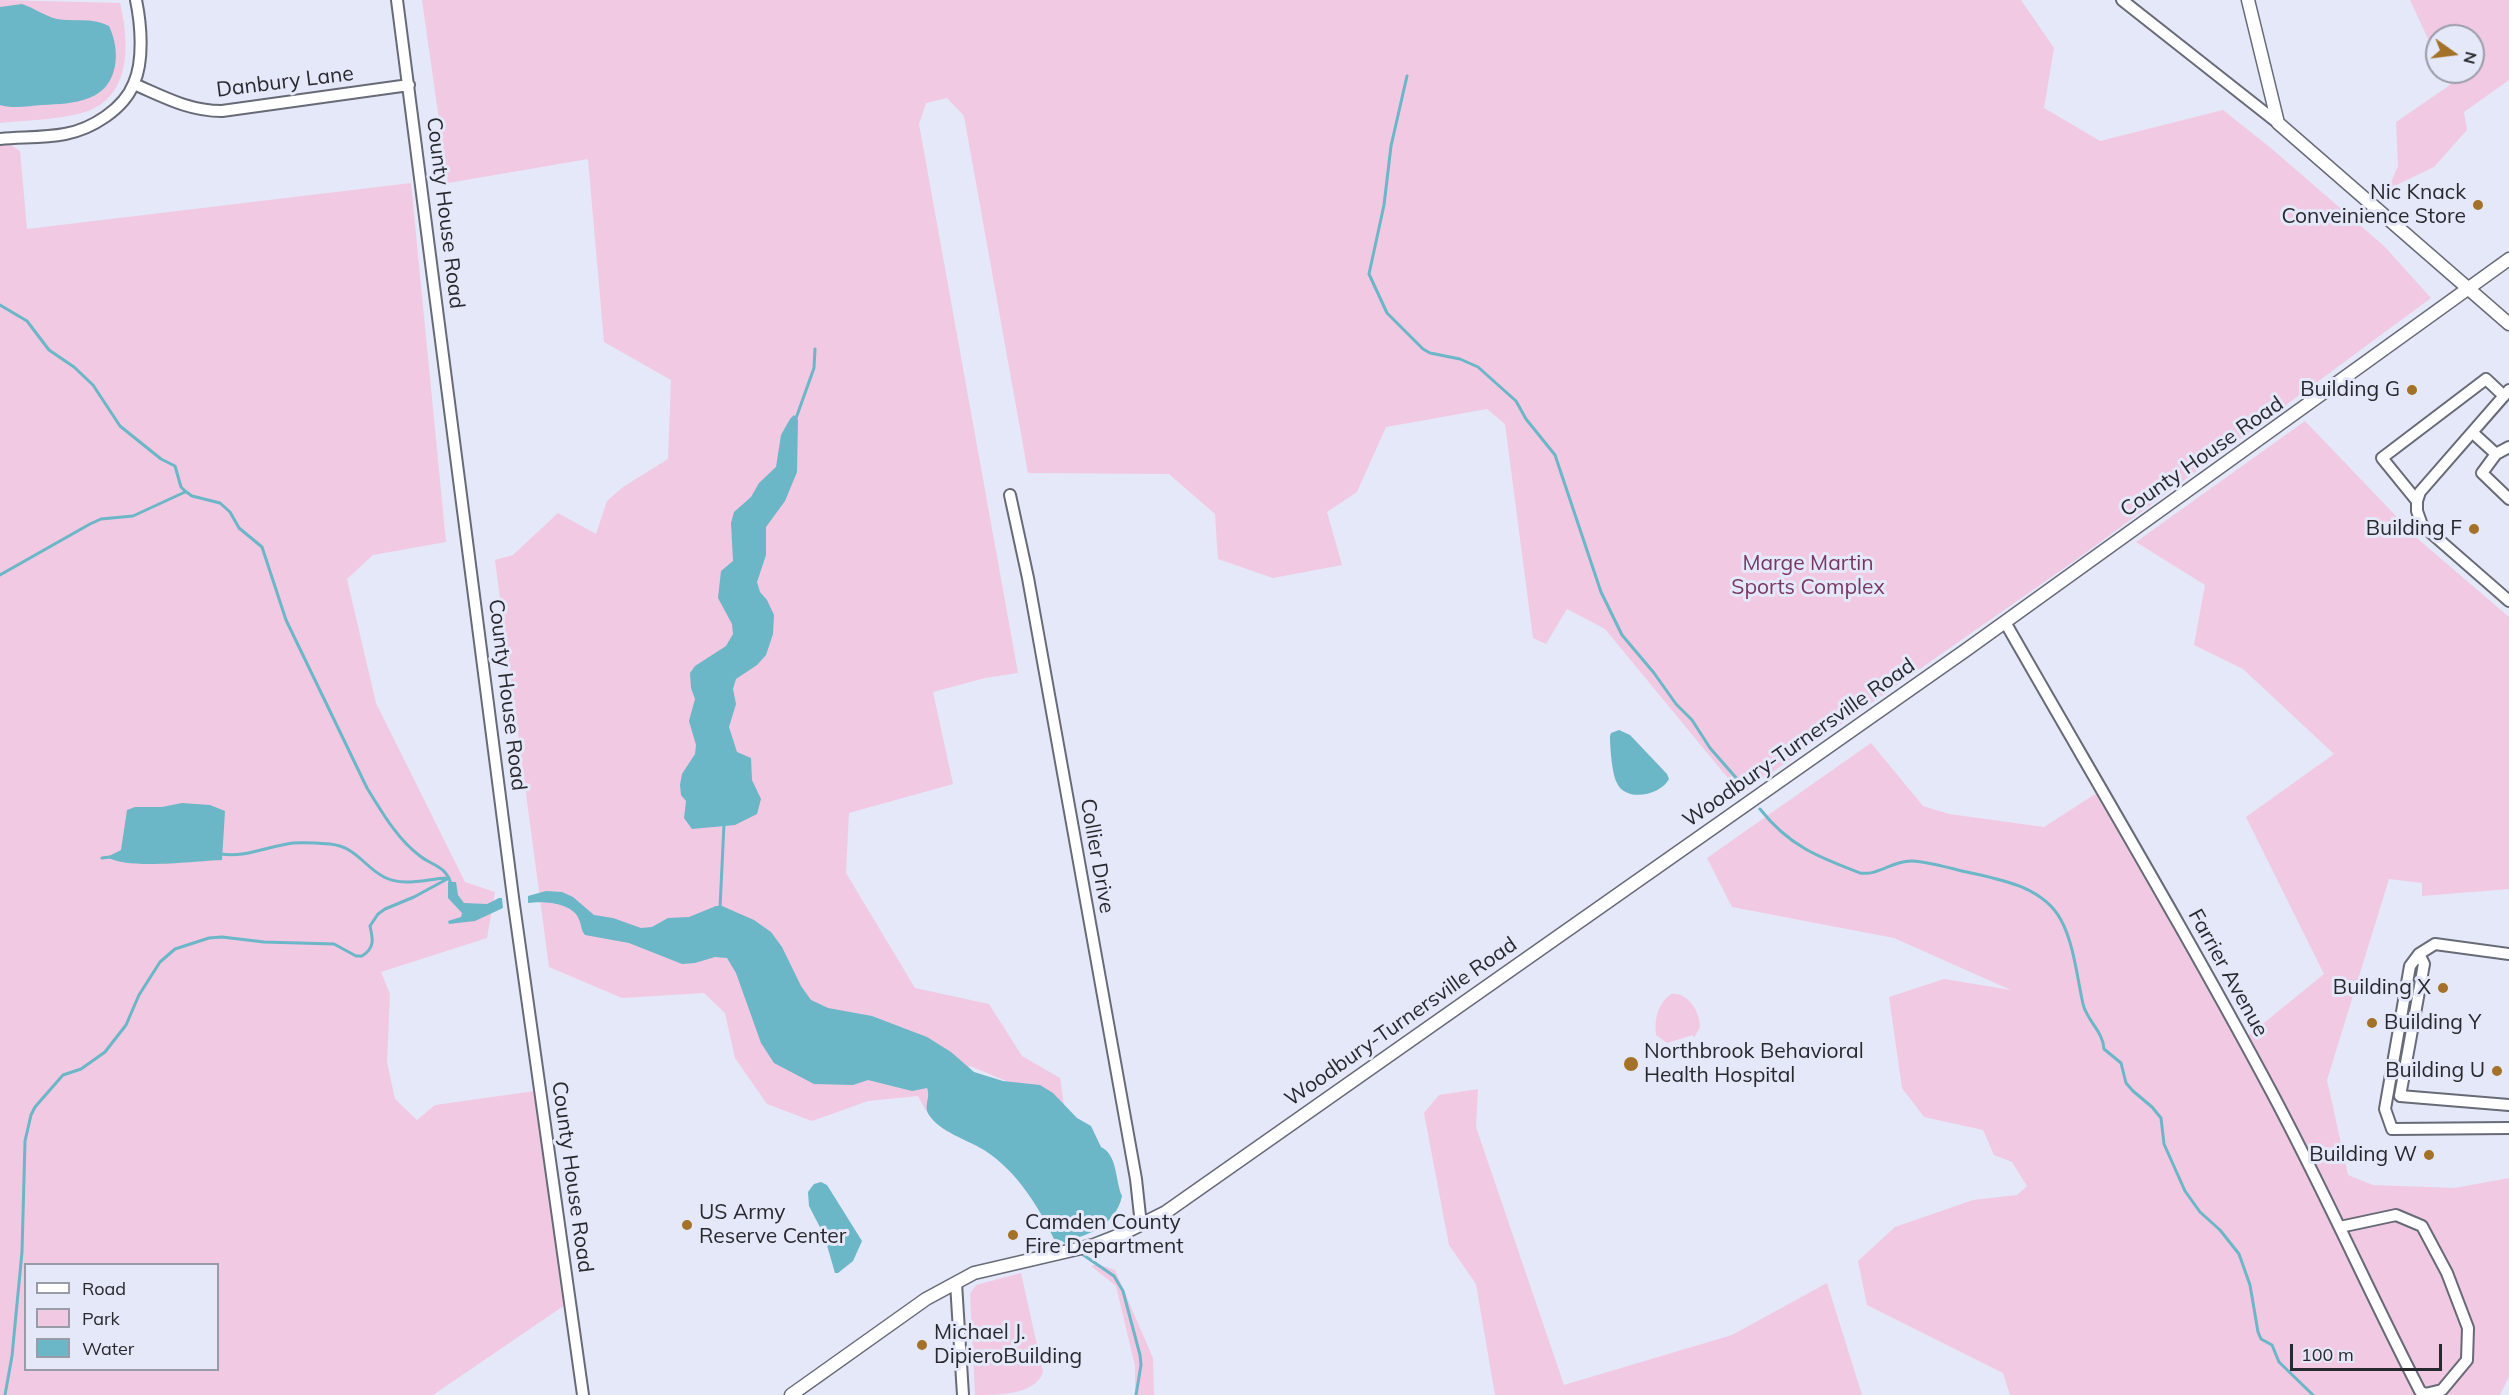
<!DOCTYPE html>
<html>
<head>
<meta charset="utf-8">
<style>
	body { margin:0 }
	#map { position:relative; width:2509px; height:1395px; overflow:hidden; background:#e5e8f8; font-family:Mulish,sans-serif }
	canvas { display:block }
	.legend { position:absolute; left:24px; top:1263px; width:195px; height:108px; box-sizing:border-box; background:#e5e8f8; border:2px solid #999ca8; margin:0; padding:8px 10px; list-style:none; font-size:18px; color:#28292f }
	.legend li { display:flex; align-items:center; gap:12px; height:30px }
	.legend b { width:30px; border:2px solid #999ca8 }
	.north { position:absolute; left:2425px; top:24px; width:60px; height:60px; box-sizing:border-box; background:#e5e8f8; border:2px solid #999ca8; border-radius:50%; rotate:104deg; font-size:16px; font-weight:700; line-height:24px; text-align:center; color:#28292f }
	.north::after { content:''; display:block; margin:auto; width:21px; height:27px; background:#a37127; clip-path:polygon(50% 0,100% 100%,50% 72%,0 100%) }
	.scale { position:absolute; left:2290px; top:1344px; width:152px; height:27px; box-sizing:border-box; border:3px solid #28292f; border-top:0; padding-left:8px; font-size:18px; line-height:21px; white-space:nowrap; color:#28292f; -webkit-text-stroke:4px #e5e8f8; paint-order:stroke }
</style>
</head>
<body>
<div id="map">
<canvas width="2509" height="1395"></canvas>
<ul class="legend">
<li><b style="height:8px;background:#fff"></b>Road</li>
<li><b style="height:16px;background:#f1c9e3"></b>Park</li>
<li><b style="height:16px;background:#6bb6c7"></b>Water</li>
</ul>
<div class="north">N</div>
<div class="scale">100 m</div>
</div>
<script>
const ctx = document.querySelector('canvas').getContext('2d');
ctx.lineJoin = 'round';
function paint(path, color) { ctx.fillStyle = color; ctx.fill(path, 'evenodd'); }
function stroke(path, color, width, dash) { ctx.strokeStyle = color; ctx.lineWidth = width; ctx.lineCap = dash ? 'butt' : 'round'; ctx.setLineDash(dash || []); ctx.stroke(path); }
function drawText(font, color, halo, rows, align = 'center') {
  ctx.font = font + ' Mulish,sans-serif'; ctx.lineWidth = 6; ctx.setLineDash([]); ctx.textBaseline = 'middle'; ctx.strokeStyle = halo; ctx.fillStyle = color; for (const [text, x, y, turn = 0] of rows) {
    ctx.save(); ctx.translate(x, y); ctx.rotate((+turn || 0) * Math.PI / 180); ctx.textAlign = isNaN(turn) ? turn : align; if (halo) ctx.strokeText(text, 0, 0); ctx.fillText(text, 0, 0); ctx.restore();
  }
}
paint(new Path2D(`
	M 0,0 L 120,3 C 130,45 132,102 78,114 C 53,120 26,120 0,123 Z
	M 422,0 L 2021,0 L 2054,48 L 2044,108 L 2100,141 L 2223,110 L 2272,149 L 2384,246 L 2431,298 L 2080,557 L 1741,794 L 1605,629 L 1567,609 L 1546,644 L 1533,638 L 1505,424 L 1487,409 L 1386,427 L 1357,492 L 1327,512 L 1342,565 L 1273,578 L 1218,559 L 1215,514 L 1169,474 L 1028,473 L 964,116 L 947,98 L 926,103 L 919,124 L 1018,673 L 985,678 L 933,692 L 953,784 L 849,813 L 846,873 L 915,988 L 989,1004 L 1022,1056 L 1060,1078 L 1064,1105 L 970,1066 L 926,1111 L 918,1096 L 868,1101 L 812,1121 L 767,1104 L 735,1058 L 725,1013 L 704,993 L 622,998 L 549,967 L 495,560 L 513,555 L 558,513 L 596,534 L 607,501 L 623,487 L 668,459 L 671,380 L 604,342 L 588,159 L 448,183 Z
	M 2410,0 L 2509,0 L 2509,80 L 2464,112 L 2467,130 L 2434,167 L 2388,189 L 2398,166 L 2396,122 L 2450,85 L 2444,72 L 2473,72 L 2473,36 L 2437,36 L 2437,58 Z
	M 0,138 L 20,151 L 27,229 L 411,183 L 446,542 L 373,555 L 347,579 L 376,703 L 465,882 L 495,892 L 487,938 L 381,972 L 390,994 L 387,1062 L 395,1099 L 417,1120 L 435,1105 L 535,1091 L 565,1305 L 433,1395 L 0,1395 ZM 26,1264 L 218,1264 L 218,1370 L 26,1370 Z
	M 2305,421 L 2418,539 L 2509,617 L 2509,889 L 2422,896 L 2422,883 L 2389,879 L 2327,1080 L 2348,1175 L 2373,1185 L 2455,1188 L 2509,1178 L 2509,1376 L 2500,1395 L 2010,1395 L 2003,1373 L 1867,1305 L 1858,1261 L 1895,1227 L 1973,1200 L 2017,1195 L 2027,1186 L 2012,1162 L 1994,1155 L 1983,1130 L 1924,1117 L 1902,1088 L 1889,997 L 1944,979 L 2011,990 L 1894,938 L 1732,907 L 1707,858 L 1871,743 L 1923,806 L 1949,814 L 2044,827 L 2103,789 L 2243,1040 L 2324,974 L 2246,817 L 2334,754 L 2243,669 L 2194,645 L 2205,585 L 2136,542 Z
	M 1671,994 C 1688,992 1700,1012 1700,1027 L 1694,1038 L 1693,1035 L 1667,1043 L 1656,1035 C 1654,1019 1658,1003 1671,994 Z
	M 1478,1089 L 1476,1127 L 1564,1385 L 1732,1335 L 1827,1283 L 1862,1395 L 1495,1395 L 1476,1284 L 1449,1245 L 1424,1113 L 1439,1095 Z
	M 1097,1264 L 1115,1270 L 1153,1358 L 1154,1395 L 1135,1395 L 1135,1366 L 1116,1286 L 1091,1266 Z
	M 1021,1273 L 1043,1372 C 1036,1395 997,1395 975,1395 L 970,1294 L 976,1285 Z`), '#f1c9e3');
paint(new Path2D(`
	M 22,4 C 34,8 45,16 57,19 C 75,22 91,17 109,26 C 121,51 119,87 89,98 C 74,104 58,104 42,105 C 29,106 13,109 0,105 L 0,7 Z
	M 794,415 L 798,420 L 797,472 L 785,501 L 766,527 L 766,555 L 757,582 L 760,592 L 767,600 L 774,615 L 773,634 L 766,655 L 757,665 L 736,679 L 733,689 L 736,704 L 729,727 L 737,752 L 751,758 L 752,780 L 761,799 L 757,814 L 735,825 L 692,829 L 684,818 L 686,801 L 681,795 L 680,785 L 682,774 L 695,754 L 696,745 L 689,721 L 695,699 L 691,688 L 690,673 L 695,666 L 726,646 L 733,634 L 732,624 L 718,598 L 721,571 L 733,561 L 731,523 L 734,512 L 751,497 L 759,483 L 776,467 L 781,435 L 790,419 Z
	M 1619,730 L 1630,735 L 1667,774 L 1669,779 C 1661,795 1626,803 1617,783 C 1612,774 1610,747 1610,736 L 1611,733 Z
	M 182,803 L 210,805 L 225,811 L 222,860 C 196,861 127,870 107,857 L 121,850 L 127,810 L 135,807 L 162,807 Z
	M 448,882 L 456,882 L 458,895 L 464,903 L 487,904 L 499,898 L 502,898 L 503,908 L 475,921 L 449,924 L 448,921 L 461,917 L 462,913 L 448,898 Z
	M 546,891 L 562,892 L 573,897 L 594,915 L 613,918 L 641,928 L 652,927 L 668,918 L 689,917 L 716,906 L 722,906 L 754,920 L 771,932 L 782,947 L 801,986 L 811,1000 L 828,1008 L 872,1016 L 927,1037 L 951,1052 L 974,1072 L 1003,1081 L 1040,1085 L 1053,1093 L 1077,1118 L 1091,1126 L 1101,1147 C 1118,1155 1115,1181 1122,1196 C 1116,1226 1083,1240 1055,1241 C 1039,1207 1016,1170 984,1150 C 968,1140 940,1132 929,1115 C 923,1106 931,1098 927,1088 L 912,1091 L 868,1080 L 853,1085 L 814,1084 L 774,1063 L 761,1043 L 736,973 L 727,958 L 715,957 L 695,963 L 682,964 L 629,943 L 585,935 C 581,930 582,928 580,922 C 575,902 543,901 528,903 L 528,896 Z
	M 821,1182 L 827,1185 L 862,1241 L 853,1261 L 838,1273 L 835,1273 L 824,1235 L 809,1206 L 808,1192 L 814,1184 Z`), '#6bb6c7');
stroke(new Path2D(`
	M 1407,76 L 1391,146 L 1384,205 L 1369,274 L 1387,313 L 1423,349 L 1430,353 L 1460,359 L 1478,367 L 1516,401 L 1526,419 L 1555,455 L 1601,592 L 1622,635 L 1654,673 L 1676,704 L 1692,720 L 1710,748 L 1745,788
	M 0,305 L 27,321 L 49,350 L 74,367 L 93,385 L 120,426 L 161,459 L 175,466 L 181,487 L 185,491 L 192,496 L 220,503 L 230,512 L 239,528 L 262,547 L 286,620 L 367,788 C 382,812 397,839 420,856 C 433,866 446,866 451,884
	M 795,421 L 814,368 L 815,349
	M 0,575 L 90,524 L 101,519 L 133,516 L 185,492
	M 1760,809 C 1789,846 1818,857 1860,873 C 1879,876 1893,860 1912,861 C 1929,862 1946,867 1962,871 C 1997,879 2042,885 2061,920 C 2074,944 2077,977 2083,1004 C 2087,1021 2103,1031 2104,1049 L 2121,1063 L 2126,1083 L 2133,1091 L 2152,1107 L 2161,1118 L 2164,1144 L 2185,1191 L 2200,1212 L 2220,1230 L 2239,1254 L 2250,1285 L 2258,1332 L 2261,1339 L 2272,1345 L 2279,1362 L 2313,1395
	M 221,854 C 245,858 269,846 293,843 C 304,842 318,843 330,844 C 357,847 363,866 384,877 C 403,887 426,879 447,878
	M 102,858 L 110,857
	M 720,908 L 724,824
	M 1061,1238 L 1071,1247
	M 1079,1252 L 1114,1276 L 1123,1291 L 1140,1355 L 1141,1365 L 1136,1395
	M 5,1395 L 12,1356 L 22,1252 L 25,1141 L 31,1115 L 35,1107 L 63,1075 L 81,1069 L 105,1052 L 126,1025 L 139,995 L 160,962 L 175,949 L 209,938 L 222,937 L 264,942 L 334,944 L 356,956 L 362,956 C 375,948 373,939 370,926 L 378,914 L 385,909 L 414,897 L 449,878`), '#6bb6c7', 3);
const minor = new Path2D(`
	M 397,0 L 514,905 L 583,1395
	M 2122,0 L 2278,123
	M 134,84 C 164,97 189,111 222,111 L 409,85
	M 0,139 C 21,137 44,138 65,134 C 92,129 124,109 134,83 C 144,60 141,24 136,0
	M 2509,390 L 2420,492 L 2417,501 L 2417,511 L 2422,525 L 2509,601
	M 2473,433 L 2496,454
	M 2509,447 L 2496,454 L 2482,473 L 2509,499
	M 1010,495 L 1028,578 L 1136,1179 L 1141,1225
	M 2417,501 L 2382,458 L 2486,379 L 2504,396
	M 2005,622 C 2094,778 2186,932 2271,1091 C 2324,1190 2369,1292 2420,1391 L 2425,1394 L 2442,1390 L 2467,1360 L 2468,1328 L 2447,1273 L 2422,1226 L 2396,1215 L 2340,1227
	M 2419,954 L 2424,964 L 2400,1096 L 2509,1105
	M 2509,954 L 2435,944 L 2419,954 L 2410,966 L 2385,1109 L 2392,1129 L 2509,1128
	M 956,1283 L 963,1395`);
const major = new Path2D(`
	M 2248,0 L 2278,123 L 2509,324
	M 791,1395 L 926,1299 L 974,1273 L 1094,1245 L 1122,1234 L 1166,1212 L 1966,650 L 2509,259`);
stroke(minor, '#676a77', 14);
stroke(major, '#676a77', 15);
stroke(minor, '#fff', 10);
stroke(major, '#fff', 12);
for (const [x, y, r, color] of [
	[2478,205,6,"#a37127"],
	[2412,390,6,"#a37127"],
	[2474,529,6,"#a37127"],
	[2443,988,6,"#a37127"],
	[2372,1023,6,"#a37127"],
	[1631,1064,8,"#a37127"],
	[2497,1071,6,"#a37127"],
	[2429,1155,6,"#a37127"],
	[687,1225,6,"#a37127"],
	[1013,1235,6,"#a37127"],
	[922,1345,6,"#a37127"]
]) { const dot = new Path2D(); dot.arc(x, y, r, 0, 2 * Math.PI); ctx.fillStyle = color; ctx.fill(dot); stroke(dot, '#e5e8f8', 2); }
drawText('21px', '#28292f', '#e5e8f8', [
	["Danbury Lane",285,82,-7],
	["County House Road",445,213,83],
	["County House Road",2202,457,-35],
	["County House Road",507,695,83],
	["Woodbury-Turnersville Road",1799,743,-35],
	["Collier Drive",1097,856,80],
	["Farrier Avenue",2228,973,61],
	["Woodbury-Turnersville Road",1401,1022,-35],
	["County House Road",572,1177,82]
]);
drawText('21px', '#28292f', '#e5e8f8', [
	["Nic Knack",2466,193],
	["Conveinience Store",2466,217],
	["Building G",2400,390],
	["Building F",2462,529],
	["Building X",2431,988],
	["Building Y",2384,1023,"left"],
	["Northbrook Behavioral",1644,1052,"left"],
	["Health Hospital",1644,1076,"left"],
	["Building U",2485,1071],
	["Building W",2417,1155],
	["US Army",699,1213,"left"],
	["Reserve Center",699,1237,"left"],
	["Camden County",1025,1223,"left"],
	["Fire Department",1025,1247,"left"],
	["Michael J.",934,1333,"left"],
	["DipieroBuilding",934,1357,"left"]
], 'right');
drawText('21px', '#773765', '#e5e8f8', [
	["Marge Martin",1808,564],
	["Sports Complex",1808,588]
]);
</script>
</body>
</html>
